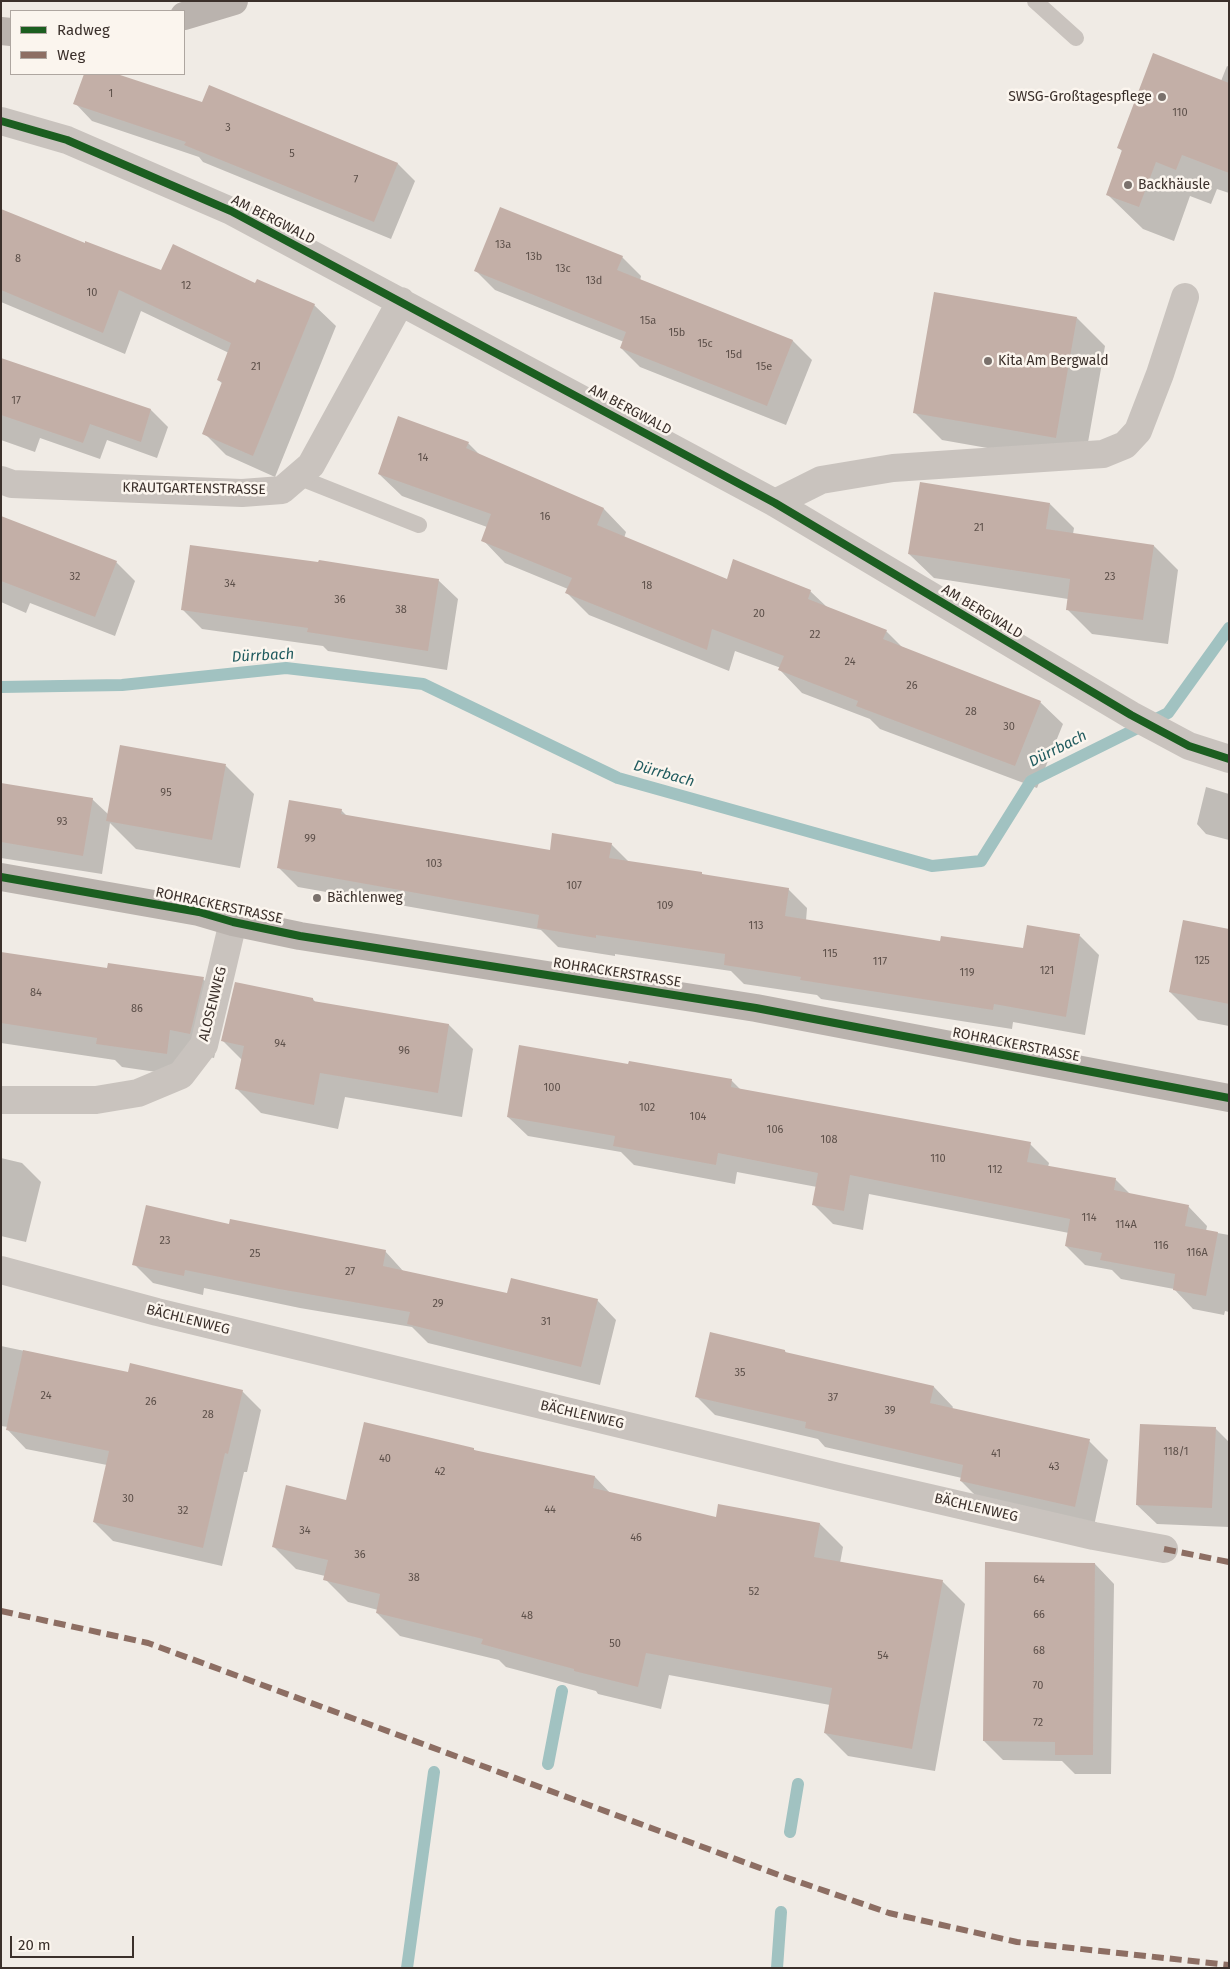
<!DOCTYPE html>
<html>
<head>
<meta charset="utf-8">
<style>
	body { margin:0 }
	#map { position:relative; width:1230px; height:1969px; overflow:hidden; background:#f0ebe5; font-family:"Fira Sans",sans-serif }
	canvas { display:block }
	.frame { position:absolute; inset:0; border:2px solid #3b302b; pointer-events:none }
	.legend { position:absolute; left:10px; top:10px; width:175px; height:65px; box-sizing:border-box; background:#fbf5ee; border:1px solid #aea6a0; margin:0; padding:6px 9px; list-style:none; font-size:15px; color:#3b302b }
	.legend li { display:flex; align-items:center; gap:10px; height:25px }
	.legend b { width:25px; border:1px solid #aea6a0 }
	.scale { position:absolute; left:10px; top:1936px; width:124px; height:22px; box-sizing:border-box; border:2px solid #3b302b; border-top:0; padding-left:6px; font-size:15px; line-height:18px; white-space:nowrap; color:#3b302b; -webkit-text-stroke:4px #fbf5ee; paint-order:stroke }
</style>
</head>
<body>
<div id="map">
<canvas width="1230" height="1969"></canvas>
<div class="frame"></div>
<ul class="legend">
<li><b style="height:6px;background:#1b5e20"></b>Radweg</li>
<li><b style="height:6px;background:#8d6e63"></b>Weg</li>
</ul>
<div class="scale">20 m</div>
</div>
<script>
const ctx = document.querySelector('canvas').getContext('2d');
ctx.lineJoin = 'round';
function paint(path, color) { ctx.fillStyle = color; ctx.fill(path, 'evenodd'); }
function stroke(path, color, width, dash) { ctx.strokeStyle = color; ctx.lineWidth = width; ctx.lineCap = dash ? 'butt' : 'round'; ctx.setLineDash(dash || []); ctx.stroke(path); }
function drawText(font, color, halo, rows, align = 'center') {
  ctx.font = font + ' "Fira Sans",sans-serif'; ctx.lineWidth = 5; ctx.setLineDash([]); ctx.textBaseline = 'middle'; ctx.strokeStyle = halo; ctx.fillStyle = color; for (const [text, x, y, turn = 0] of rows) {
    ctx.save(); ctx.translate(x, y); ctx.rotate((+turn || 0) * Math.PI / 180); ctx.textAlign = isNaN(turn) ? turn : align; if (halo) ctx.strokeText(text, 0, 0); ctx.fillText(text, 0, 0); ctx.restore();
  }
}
paint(new Path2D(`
	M 1227,66 L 1229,67 L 1229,193 L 1217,189 L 1211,204 L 1190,196 L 1174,241 L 1143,229 L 1108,195 L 1123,152 L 1119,148 L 1221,81 Z
	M 85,74 L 113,74 L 203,104 L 398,164 L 415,181 L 391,239 L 203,162 L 199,157 L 92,121 L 75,103 Z
	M 1,210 L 85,245 L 162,272 L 256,284 L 314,305 L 336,326 L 275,477 L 226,455 L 204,433 L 223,384 L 218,380 L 229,353 L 141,311 L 125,354 L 1,302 Z
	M 622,257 L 641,276 L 640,281 L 793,341 L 812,360 L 786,425 L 640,367 L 621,348 L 624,342 L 495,290 L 476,271 Z
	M 1077,318 L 1105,346 L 1084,465 L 942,440 L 914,412 Z
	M 1,359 L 151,410 L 168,427 L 157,458 L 107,440 L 100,459 L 40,438 L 35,452 L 1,440 Z
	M 468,443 L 481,456 L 604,509 L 626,532 L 624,538 L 728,580 L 810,591 L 828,608 L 886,631 L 904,649 L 1040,702 L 1063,724 L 1037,788 L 880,729 L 870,719 L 802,693 L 780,670 L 781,668 L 735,651 L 729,671 L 589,615 L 567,593 L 568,589 L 505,563 L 483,540 L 487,527 L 402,496 L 379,474 Z
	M 1050,504 L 1074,528 L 1073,534 L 1154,546 L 1178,570 L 1168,644 L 1092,634 L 1067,609 L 1068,599 L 934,578 L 909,554 Z
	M 1,517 L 116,562 L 135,581 L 115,636 L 30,603 L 26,613 L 1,602 Z
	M 438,580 L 458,599 L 447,670 L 328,651 L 323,646 L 202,629 L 183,610 Z
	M 121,746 L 226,766 L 254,794 L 240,868 L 136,849 L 110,823 L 102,874 L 1,858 L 1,784 L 92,799 L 109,815 Z
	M 1206,787 L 1229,794 L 1229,840 L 1206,834 L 1197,824 Z
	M 341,810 L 348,817 L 551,851 L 611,844 L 629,862 L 701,873 L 705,876 L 788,889 L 807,908 L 806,921 L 941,942 L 1024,950 L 1080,936 L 1099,955 L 1085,1035 L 1013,1022 L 1012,1029 L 821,999 L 817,995 L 744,984 L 731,971 L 615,954 L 615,956 L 558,947 L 541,930 L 298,887 L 279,868 Z
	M 1229,930 L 1229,1026 L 1198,1020 L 1170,992 Z
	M 1,954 L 108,970 L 203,979 L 227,1003 L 214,1058 L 194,1053 L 191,1077 L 122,1067 L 115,1060 L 1,1043 Z
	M 313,999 L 316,1003 L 449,1025 L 473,1049 L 462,1117 L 345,1097 L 338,1129 L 261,1113 L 237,1089 L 242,1060 L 222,1040 Z
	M 629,1065 L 732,1081 L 741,1090 L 1030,1144 L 1049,1163 L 1048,1167 L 1115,1179 L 1131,1195 L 1188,1206 L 1207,1226 L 1206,1231 L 1229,1235 L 1229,1312 L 1225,1311 L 1224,1315 L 1193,1309 L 1174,1289 L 1121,1279 L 1112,1270 L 1085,1265 L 1066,1246 L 1069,1233 L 869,1194 L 863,1230 L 833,1224 L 814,1205 L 817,1187 L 737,1172 L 735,1184 L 634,1165 L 621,1152 L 528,1136 L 508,1117 Z
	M 1,1158 L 22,1163 L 41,1182 L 26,1242 L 1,1236 Z
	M 230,1226 L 385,1251 L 404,1272 L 508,1294 L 597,1300 L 616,1320 L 600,1385 L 428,1343 L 412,1327 L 300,1308 L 204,1288 L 203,1295 L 153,1283 L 134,1264 Z
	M 1,1346 L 129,1373 L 242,1391 L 261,1410 L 247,1472 L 244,1472 L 222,1566 L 113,1541 L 94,1522 L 107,1465 L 26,1449 L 7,1429 L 8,1427 L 1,1426 Z
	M 785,1351 L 787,1354 L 934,1387 L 953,1407 L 952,1409 L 1089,1441 L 1108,1460 L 1094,1526 L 980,1500 L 961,1481 L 962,1478 L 825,1447 L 818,1439 L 715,1415 L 696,1396 Z
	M 1215,1428 L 1229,1442 L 1229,1527 L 1157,1524 L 1137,1505 Z
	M 473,1449 L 477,1452 L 595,1477 L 611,1494 L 717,1518 L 820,1524 L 843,1547 L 840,1563 L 942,1581 L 965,1604 L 935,1771 L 848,1756 L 825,1733 L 830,1705 L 669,1675 L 661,1709 L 598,1694 L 596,1691 L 506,1667 L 499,1660 L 400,1636 L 377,1613 L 378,1610 L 348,1602 L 325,1579 L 325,1576 L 296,1569 L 273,1546 L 347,1501 Z
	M 1095,1564 L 1114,1584 L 1111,1774 L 1075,1774 L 1062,1761 L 1003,1760 L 984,1741 Z`), '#0003');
stroke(new Path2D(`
	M 1,687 L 122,685 L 286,668 L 423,684 L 618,778 L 932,866 L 981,861 L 1031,781 L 1168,713 L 1229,628
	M 548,1764 L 562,1691
	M 790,1832 L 798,1784
	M 407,1968 L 434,1772
	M 777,1968 L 781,1912`), '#a1c2c1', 12);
paint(new Path2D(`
	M 1153,53 L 1229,83 L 1229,173 L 1182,155 L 1176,170 L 1156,162 L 1139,207 L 1106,195 L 1122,150 L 1117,148 Z
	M 84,74 L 117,74 L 202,102 L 209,85 L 398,163 L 374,222 L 184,145 L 186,142 L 73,104 Z
	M 500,207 L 623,256 L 617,270 L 793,340 L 767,406 L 620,348 L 626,332 L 474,271 Z
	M 1,209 L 85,243 L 85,241 L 161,270 L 173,244 L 255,283 L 257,279 L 315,304 L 253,456 L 202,434 L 222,382 L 217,380 L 231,343 L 119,290 L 103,333 L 1,290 Z
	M 934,292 L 1077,317 L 1056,438 L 913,413 Z
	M 1,358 L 151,409 L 141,442 L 90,424 L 83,443 L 1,415 Z
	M 398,416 L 469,442 L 466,448 L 604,508 L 597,525 L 727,579 L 733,559 L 811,590 L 808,599 L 887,630 L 883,639 L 1041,701 L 1015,766 L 856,706 L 858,701 L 778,670 L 784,656 L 712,629 L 707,650 L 565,593 L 572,578 L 481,541 L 491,514 L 378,474 Z
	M 920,482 L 1050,503 L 1046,529 L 1154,545 L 1143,620 L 1066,610 L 1070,579 L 908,554 Z
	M 1,516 L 117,561 L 95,617 L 1,581 Z
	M 190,545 L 318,562 L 319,560 L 439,579 L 428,651 L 307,632 L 308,628 L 181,610 Z
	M 120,745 L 226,764 L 212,840 L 106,821 Z
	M 1,783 L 93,798 L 83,856 L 1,842 Z
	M 289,800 L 342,809 L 341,814 L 550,850 L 552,833 L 612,843 L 609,858 L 702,872 L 702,874 L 789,888 L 785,916 L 940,941 L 941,936 L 1023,948 L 1027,925 L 1080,934 L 1066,1017 L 994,1004 L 993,1010 L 800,980 L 801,977 L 724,965 L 725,954 L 596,935 L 596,938 L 537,928 L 539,915 L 277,868 Z
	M 1183,920 L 1229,929 L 1229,1004 L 1169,992 Z
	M 1,952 L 107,968 L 108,963 L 204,977 L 190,1034 L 170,1030 L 167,1054 L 96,1044 L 97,1038 L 1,1023 Z
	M 235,982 L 313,998 L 313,1001 L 449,1024 L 438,1093 L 320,1073 L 314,1105 L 235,1089 L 244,1046 L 221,1041 Z
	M 519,1045 L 628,1064 L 629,1061 L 732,1079 L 731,1087 L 1031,1142 L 1027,1162 L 1116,1178 L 1114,1190 L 1189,1205 L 1185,1226 L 1218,1232 L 1206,1296 L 1173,1290 L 1175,1274 L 1100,1260 L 1102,1253 L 1065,1246 L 1070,1219 L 850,1175 L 844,1211 L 812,1205 L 818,1173 L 718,1153 L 716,1165 L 613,1146 L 615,1136 L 507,1117 Z
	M 146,1205 L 229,1224 L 230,1219 L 386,1250 L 383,1266 L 507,1293 L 511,1278 L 598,1299 L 581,1367 L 407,1324 L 410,1312 L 279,1289 L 185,1270 L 184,1276 L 132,1265 Z
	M 710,1332 L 785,1350 L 785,1352 L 934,1386 L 930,1403 L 1090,1439 L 1075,1507 L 960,1481 L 963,1465 L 805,1428 L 806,1422 L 695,1397 Z
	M 23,1350 L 128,1372 L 130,1363 L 243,1390 L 228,1454 L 225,1453 L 203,1548 L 93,1522 L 109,1451 L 6,1430 Z
	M 364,1422 L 474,1448 L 474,1450 L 595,1476 L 593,1488 L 716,1517 L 718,1504 L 820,1523 L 814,1557 L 943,1580 L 912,1749 L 824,1733 L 832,1688 L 646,1653 L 638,1687 L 574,1671 L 574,1669 L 481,1644 L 483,1639 L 376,1613 L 380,1594 L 323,1580 L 328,1560 L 272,1547 L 286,1485 L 346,1500 Z
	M 1140,1424 L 1216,1427 L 1212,1508 L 1136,1505 Z
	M 985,1562 L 1095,1563 L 1093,1755 L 1055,1755 L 1055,1742 L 983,1741 Z`), '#c3afa7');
stroke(new Path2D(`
	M 1035,1 L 1076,38
	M 298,477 L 419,525`), '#c9c3be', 16);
stroke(new Path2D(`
	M 1,121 L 67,140 L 231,211 L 775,503 L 1131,715 L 1189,746 L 1229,759
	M 1,480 L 12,484 L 242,493 L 282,490 L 311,465 L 401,301
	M 775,503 L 821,480 L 893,468 L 1103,454 L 1125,445 L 1138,431 L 1160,374 L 1185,297
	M 1,1100 L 96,1100 L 138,1093 L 181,1075 L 204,1045 L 233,922
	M 1,1270 L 157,1312 L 839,1477 L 1094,1536 L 1164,1549`), '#c9c3be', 28);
stroke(new Path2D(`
	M 184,16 L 234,1
	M 1,31 L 11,32
	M 1,877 L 199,912 L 233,922 L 300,936 L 756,1008 L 1229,1098`), '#bab3ae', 28);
stroke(new Path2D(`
	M 1164,1549 L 1229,1562
	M 1,1611 L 148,1643 L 779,1875 L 889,1913 L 1017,1942 L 1229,1965`), '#8d6e63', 6, [12, 6]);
stroke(new Path2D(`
	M 1,121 L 67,140 L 231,211 L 775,503 L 1131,715 L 1189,746 L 1229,759
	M 1,877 L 199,912 L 233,922 L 300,936 L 756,1008 L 1229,1098`), '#1b5e20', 8);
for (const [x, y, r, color] of [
	[1162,97,5,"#7a716c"],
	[1128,185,5,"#7a716c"],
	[988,361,5,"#7a716c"],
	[317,898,5,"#7a716c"]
]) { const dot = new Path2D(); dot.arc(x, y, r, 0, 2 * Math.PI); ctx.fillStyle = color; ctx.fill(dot); stroke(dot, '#fbf5ee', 2); }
drawText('11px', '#5d504a', null, [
	["1",111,94],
	["110",1180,113],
	["3",228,128],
	["5",292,154],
	["7",356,180],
	["13a",503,245],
	["13b",534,257],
	["8",18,259],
	["13c",563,269],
	["13d",594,281],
	["12",186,286],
	["10",92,293],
	["15a",648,321],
	["15b",677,333],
	["15c",705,344],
	["15d",734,355],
	["21",256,367],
	["15e",764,367],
	["17",16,401],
	["14",423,458],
	["16",545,517],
	["21",979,528],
	["32",75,577],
	["23",1110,577],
	["34",230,584],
	["18",647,586],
	["36",340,600],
	["38",401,610],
	["20",759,614],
	["22",815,635],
	["24",850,662],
	["26",912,686],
	["28",971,712],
	["30",1009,727],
	["95",166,793],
	["93",62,822],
	["99",310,839],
	["103",434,864],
	["107",574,886],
	["109",665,906],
	["113",756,926],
	["115",830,954],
	["125",1202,961],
	["117",880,962],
	["121",1047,971],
	["119",967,973],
	["84",36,993],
	["86",137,1009],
	["94",280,1044],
	["96",404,1051],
	["100",552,1088],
	["102",647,1108],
	["104",698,1117],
	["106",775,1130],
	["108",829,1140],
	["110",938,1159],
	["112",995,1170],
	["114",1089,1218],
	["114A",1126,1225],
	["23",165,1241],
	["116",1161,1246],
	["116A",1197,1253],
	["25",255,1254],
	["27",350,1272],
	["29",438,1304],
	["31",546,1322],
	["35",740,1373],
	["24",46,1396],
	["37",833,1398],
	["26",151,1402],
	["39",890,1411],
	["28",208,1415],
	["118/1",1176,1452],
	["41",996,1454],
	["40",385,1459],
	["43",1054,1467],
	["42",440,1472],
	["30",128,1499],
	["44",550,1510],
	["32",183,1511],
	["34",305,1531],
	["46",636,1538],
	["36",360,1555],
	["38",414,1578],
	["64",1039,1580],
	["52",754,1592],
	["66",1039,1615],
	["48",527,1616],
	["50",615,1644],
	["68",1039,1651],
	["54",883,1656],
	["70",1038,1686],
	["72",1038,1723]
]);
drawText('14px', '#3b302b', '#fbf5ee', [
	["SWSG-Großtagespflege",1152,97,"right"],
	["Backhäusle",1138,185],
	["Kita Am Bergwald",998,361],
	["Bächlenweg",327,898]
], 'left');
drawText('14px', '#3b302b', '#fbf5ee', [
	["AM BERGWALD",273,220,27],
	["AM BERGWALD",630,410,28],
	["KRAUTGARTENSTRASSE",194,489,1],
	["AM BERGWALD",982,612,31],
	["ROHRACKERSTRASSE",219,906,12],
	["ROHRACKERSTRASSE",617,973,9],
	["ALOSENWEG",213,1004,-76],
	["ROHRACKERSTRASSE",1016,1045,11],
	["BÄCHLENWEG",188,1320,14],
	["BÄCHLENWEG",582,1415,13],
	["BÄCHLENWEG",976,1508,13]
]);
drawText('italic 15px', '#1f5a5e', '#fbf5ee', [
	["Dürrbach",263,656,-3],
	["Dürrbach",1058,749,-27],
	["Dürrbach",664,774,16]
]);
</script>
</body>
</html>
